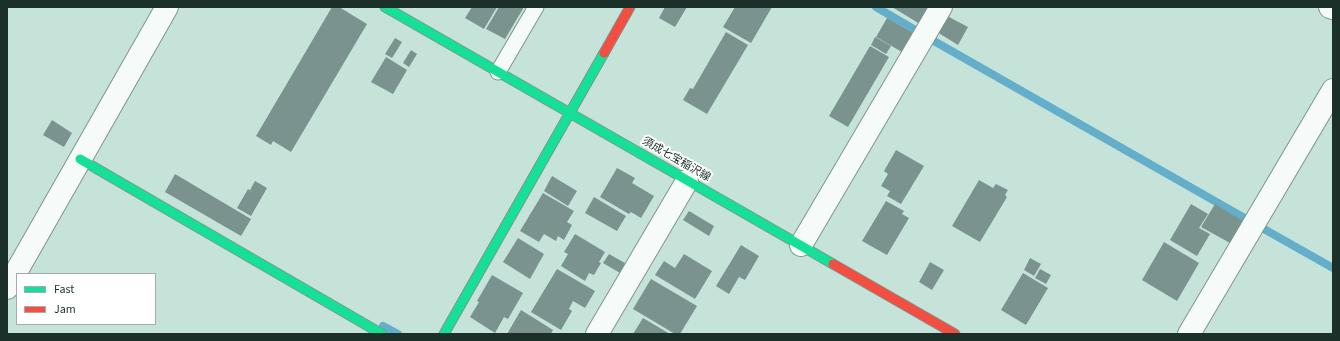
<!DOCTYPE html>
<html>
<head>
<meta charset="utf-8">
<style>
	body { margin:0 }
	#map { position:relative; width:1340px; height:341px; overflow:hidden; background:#c5e3d9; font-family:"Source Sans 3",sans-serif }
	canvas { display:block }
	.frame { position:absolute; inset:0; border:8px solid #1a3029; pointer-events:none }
	.legend { position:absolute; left:16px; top:273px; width:140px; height:52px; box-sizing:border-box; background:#fff; border:1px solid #a3aca9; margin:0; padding:5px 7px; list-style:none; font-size:12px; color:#1a3029 }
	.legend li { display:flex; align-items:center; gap:8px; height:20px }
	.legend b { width:20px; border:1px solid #a3aca9 }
</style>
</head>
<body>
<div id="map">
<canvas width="1340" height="341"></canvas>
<div class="frame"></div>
<ul class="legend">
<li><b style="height:5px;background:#16e098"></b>Fast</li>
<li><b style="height:5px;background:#f24e42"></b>Jam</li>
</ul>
</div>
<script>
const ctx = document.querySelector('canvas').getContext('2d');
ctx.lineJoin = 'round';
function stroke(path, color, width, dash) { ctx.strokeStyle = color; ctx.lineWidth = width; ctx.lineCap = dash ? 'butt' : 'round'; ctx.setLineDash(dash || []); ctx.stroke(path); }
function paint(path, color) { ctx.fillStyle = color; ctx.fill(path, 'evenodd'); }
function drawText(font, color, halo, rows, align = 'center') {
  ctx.font = font + ' "Source Sans 3","Noto Sans JP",sans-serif'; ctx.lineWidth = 4; ctx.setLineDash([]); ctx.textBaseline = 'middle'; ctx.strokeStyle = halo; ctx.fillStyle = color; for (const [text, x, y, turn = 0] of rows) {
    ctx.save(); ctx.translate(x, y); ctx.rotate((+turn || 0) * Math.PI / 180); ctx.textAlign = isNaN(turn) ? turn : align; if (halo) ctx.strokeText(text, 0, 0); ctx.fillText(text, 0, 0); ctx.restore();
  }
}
stroke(new Path2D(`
	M 876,7 L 917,31
	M 934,41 L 1248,220
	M 1264,229 L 1333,268
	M 383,326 L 398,334`), '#64aeca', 8);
paint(new Path2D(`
	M 332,7 L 339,7 L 367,24 L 291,152 L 273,141 L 271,145 L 256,136 Z
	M 472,7 L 497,7 L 484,29 L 465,18 Z
	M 499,7 L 524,7 L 505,39 L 486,29 Z
	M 665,7 L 687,7 L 675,27 L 659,18 Z
	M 735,7 L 772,7 L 751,43 L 723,27 Z
	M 892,7 L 925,7 L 928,10 L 920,24 Z
	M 947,16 L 968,27 L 958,45 L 937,32 Z
	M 887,18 L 913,33 L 902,52 L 876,37 Z
	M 726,32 L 748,45 L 707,114 L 683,100 L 690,88 L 693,89 Z
	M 875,37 L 891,46 L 886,54 L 871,45 Z
	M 395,38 L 402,42 L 392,58 L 385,54 Z
	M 870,46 L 889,57 L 848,127 L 829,116 Z
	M 411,50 L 417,54 L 409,67 L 403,63 Z
	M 386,57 L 407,70 L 393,94 L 371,82 Z
	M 52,120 L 72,133 L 64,147 L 43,135 Z
	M 896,150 L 924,166 L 901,204 L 887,196 L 890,191 L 881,186 L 888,174 L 884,171 Z
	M 617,168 L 635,178 L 632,183 L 654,196 L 641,218 L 631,212 L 629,214 L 600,197 Z
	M 175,174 L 251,219 L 241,236 L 165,192 Z
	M 552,176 L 577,191 L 568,206 L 544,191 Z
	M 979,180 L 993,188 L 996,184 L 1008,190 L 1005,195 L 1007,197 L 980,242 L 952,226 Z
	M 255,181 L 267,188 L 251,216 L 237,208 L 248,189 L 256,194 L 250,190 Z
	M 543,193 L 574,211 L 567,222 L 572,225 L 564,240 L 558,236 L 556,241 L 544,234 L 539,242 L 520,231 Z
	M 594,197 L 626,216 L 617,231 L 585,213 Z
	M 886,201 L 904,211 L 902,214 L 909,218 L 887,255 L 862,241 Z
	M 1191,204 L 1208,214 L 1199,228 L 1210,234 L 1197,256 L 1170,240 Z
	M 1215,204 L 1243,221 L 1230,243 L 1201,227 Z
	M 689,211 L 714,226 L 709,236 L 683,220 Z
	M 575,234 L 605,252 L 599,262 L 601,263 L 594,275 L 589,273 L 585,281 L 561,266 L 568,254 L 564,252 Z
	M 518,238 L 544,254 L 530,279 L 503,262 Z
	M 1164,242 L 1199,263 L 1177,301 L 1142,280 Z
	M 741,245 L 759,256 L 745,280 L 739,277 L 729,294 L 716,286 Z
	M 609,254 L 625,263 L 620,273 L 603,263 Z
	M 684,254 L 712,271 L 695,299 L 655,275 L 664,261 L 675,268 Z
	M 1030,258 L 1041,264 L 1034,276 L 1024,270 Z
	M 930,262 L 944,270 L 932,290 L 919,282 Z
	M 557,269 L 595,291 L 585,308 L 573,301 L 569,309 L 572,311 L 561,330 L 531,312 Z
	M 1040,269 L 1051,275 L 1046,284 L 1035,278 Z
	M 1023,273 L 1048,288 L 1026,325 L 1001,310 Z
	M 492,275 L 523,293 L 508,319 L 504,317 L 495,333 L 470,317 L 479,302 L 477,301 Z
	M 651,279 L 697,306 L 680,334 L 675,334 L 633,309 Z
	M 521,310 L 553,330 L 551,334 L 507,334 Z
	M 643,318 L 670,334 L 633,334 Z`), '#7a938e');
const lane = new Path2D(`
	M 498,72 L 536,7`);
const street = new Path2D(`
	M 1330,7 L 1333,8
	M 801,245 L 941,7
	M 7,288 L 167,7
	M 597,334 L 687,181
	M 1189,334 L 1333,90`);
const fast = new Path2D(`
	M 385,7 L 833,264
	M 80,159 L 382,334
	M 444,334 L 604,53`);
const jam = new Path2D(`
	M 604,53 L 630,7
	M 833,264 L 955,334`);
stroke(lane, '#7e958e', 17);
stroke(street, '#7e958e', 24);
stroke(fast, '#7e958e', 11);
stroke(jam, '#7e958e', 11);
stroke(lane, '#f6fbf9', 15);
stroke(street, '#f6fbf9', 22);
stroke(fast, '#16e098', 9);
stroke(jam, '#f24e42', 9);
drawText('11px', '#1a3029', '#fff', [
	["須成七宝稲沢線",676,160,30]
]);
</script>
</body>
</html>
